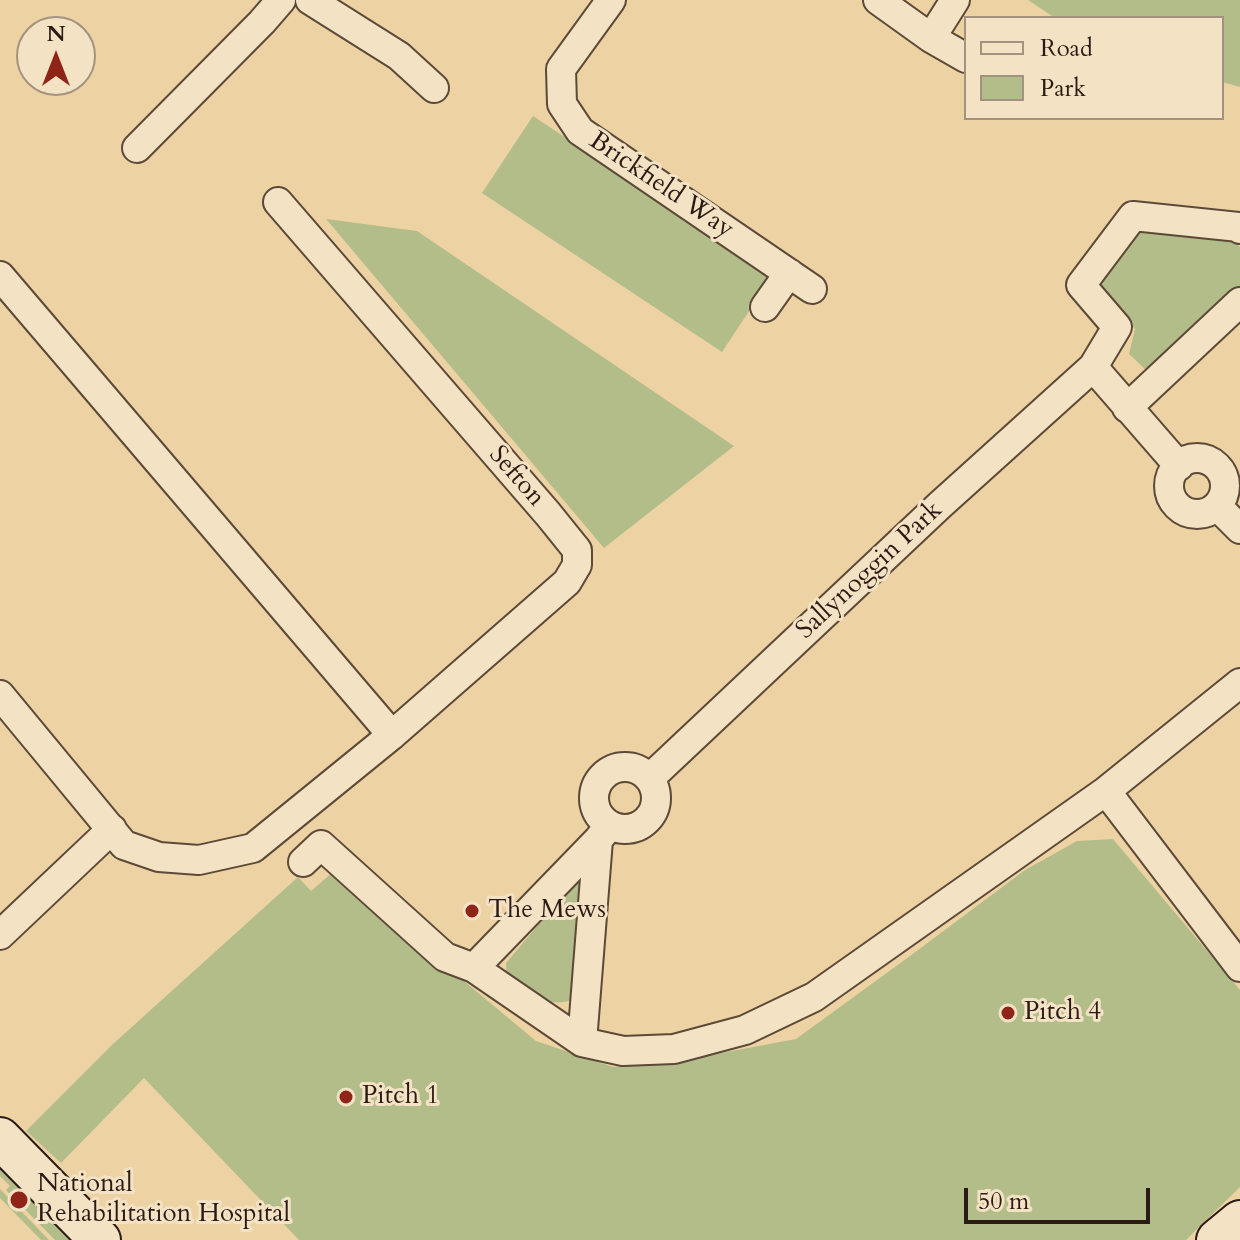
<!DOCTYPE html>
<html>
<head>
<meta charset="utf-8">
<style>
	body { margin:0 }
	#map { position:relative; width:1240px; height:1240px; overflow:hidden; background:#edd2a4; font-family:Cardo,serif }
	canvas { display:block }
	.legend { position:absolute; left:964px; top:16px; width:260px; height:104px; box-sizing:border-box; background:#f3e2c4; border:2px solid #a3927e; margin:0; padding:10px 14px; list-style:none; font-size:24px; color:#2b1b14 }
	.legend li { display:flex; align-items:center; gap:16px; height:40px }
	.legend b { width:40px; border:2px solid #a3927e }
	.north { position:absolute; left:16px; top:16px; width:80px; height:80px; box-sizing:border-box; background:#f3e2c4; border:2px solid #a3927e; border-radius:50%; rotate:0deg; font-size:22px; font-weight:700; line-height:32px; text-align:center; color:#2b1b14 }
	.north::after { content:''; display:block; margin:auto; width:28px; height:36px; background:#8f2418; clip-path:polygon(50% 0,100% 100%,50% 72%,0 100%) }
	.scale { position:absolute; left:964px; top:1188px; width:186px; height:36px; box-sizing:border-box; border:4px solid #2b1b14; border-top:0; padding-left:10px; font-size:24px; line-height:28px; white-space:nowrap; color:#2b1b14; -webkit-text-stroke:6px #f3e2c4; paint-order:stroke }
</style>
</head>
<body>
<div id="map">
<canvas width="1240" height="1240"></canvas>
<ul class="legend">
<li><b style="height:10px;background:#f3e2c4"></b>Road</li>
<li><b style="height:22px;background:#b3bd8a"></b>Park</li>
</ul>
<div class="north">N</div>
<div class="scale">50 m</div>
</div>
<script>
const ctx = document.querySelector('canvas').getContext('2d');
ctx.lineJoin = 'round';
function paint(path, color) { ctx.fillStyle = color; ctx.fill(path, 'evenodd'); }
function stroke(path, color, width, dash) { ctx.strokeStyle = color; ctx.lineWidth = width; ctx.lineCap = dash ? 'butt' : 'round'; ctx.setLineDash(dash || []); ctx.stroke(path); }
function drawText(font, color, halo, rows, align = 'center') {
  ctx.font = font + ' Cardo,serif'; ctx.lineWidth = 6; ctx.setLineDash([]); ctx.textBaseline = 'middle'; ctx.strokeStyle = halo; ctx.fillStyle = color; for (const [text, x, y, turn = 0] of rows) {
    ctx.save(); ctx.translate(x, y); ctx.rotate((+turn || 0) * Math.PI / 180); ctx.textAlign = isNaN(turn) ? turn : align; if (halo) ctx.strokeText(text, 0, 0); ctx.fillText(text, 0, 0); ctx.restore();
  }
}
paint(new Path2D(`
	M 1028,0 L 1240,0 L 1240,87 L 1222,82 L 1222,18 L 1055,18 Z
	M 533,116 L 773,275 L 722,352 L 482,193 Z
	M 326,219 L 417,231 L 734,446 L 604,548 Z
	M 1132,229 L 1231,239 L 1240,247 L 1240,288 L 1146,370 L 1129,354 L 1135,329 L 1100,286 L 1101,273 Z
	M 1113,839 L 1240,990 L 1240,1187 L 1186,1240 L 299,1240 L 144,1078 L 61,1163 L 26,1131 L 113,1044 L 298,877 L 311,891 L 333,872 L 536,1041 L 613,1067 L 673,1062 L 796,1039 L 910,956 L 1025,870 L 1077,841 Z
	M 589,865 L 571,1000 C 546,1009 529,992 507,979 L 506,963 Z
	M 0,1162 L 87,1240 L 55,1240 L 6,1190 L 10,1186 L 0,1176 Z
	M 0,1190 L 0,1189 L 49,1240 L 41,1240 L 0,1198 Z`), '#b3bd8a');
const street = new Path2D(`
	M 310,0 L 399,56 L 434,88
	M 611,0 L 561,69 L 562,104 L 580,131 L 812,289
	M 878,0 L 931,38 L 955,0
	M 931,38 L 966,58
	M 137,148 L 262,22 L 281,0
	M 0,276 L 392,735
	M 765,307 L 789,273
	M 1093,367 L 1117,327 L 1081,285 L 1133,216 L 1239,227 L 1240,229
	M 1127,408 L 1240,302
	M1169 486a28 28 0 1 1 56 0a28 28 0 1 1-56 0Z
	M 1217,506 L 1240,529
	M 0,695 L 124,845 L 159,857 L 199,860 L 253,848 L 392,735 L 567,582 L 577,565 L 577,550 L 548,514 L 278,202
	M594 798a31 31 0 1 1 62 0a31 31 0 1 1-62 0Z
	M 650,778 L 940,505 L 1093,367 L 1179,466
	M 1106,791 L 1240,967
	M 610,825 L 598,840 L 474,968 L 582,1042 L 623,1051 L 674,1049 L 745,1030 L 814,997 L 1106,791 L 1240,683
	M 303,862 L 321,845 L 445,957 L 474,968
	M 0,935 L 112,829
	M 582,1042 L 598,840`);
const secondary = new Path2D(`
	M 0,1138 L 100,1240
	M 1217,1240 L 1240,1221`);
stroke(street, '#5c4938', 32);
stroke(secondary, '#2b1b14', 44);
stroke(street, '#f3e2c4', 28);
stroke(secondary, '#f3e2c4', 40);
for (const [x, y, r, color] of [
	[472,911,8,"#8f2418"],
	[1008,1013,8,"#8f2418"],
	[346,1097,8,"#8f2418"],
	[19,1200,10,"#8f2418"]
]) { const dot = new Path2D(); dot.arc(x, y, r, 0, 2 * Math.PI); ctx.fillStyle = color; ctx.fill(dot); stroke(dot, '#f3e2c4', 3); }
drawText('26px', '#2b1b14', '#f3e2c4', [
	["Brickfield Way",661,186,34],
	["Sefton",516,477,49],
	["Sallynoggin Park",870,571,-43]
]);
drawText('26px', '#2b1b14', '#f3e2c4', [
	["The Mews",488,911],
	["Pitch 4",1024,1013],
	["Pitch 1",362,1097],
	["National",37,1185],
	["Rehabilitation Hospital",37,1215]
], 'left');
</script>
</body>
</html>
